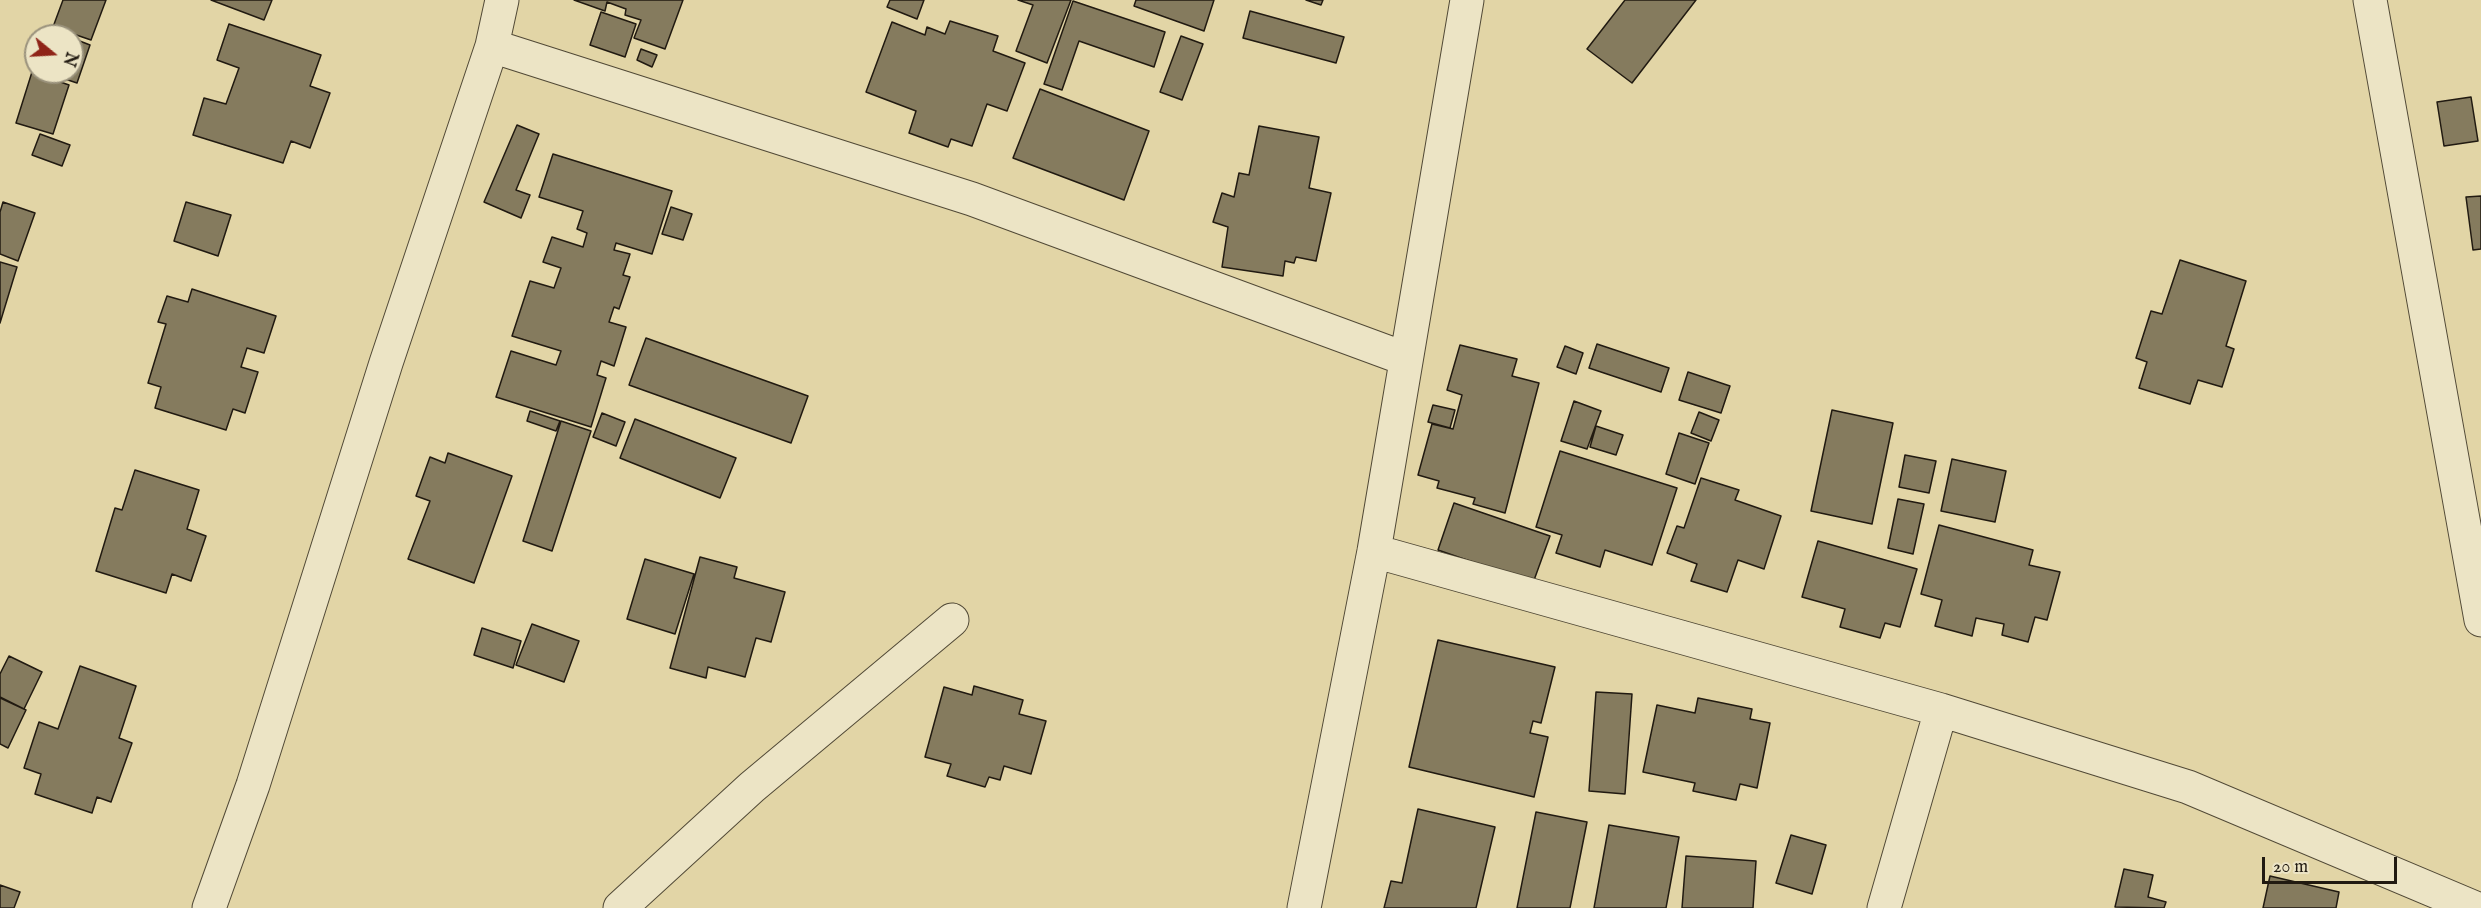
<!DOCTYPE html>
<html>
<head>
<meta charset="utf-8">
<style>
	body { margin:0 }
	#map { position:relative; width:2481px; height:908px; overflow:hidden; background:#e2d5a6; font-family:"IM FELL English",serif }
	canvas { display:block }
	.north { position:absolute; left:24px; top:24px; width:60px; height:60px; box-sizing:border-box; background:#ece4c5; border:2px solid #9b937d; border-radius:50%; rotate:108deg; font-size:16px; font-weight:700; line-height:24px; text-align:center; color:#211a11 }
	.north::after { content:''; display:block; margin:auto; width:21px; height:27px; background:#8f2418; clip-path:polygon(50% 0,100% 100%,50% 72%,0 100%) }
	.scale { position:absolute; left:2262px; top:857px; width:135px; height:27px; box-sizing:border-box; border:3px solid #211a11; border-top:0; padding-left:8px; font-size:18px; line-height:21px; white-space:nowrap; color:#211a11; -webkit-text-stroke:4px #ece4c5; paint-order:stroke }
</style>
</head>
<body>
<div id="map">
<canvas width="2481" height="908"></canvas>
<div class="north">N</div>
<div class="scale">20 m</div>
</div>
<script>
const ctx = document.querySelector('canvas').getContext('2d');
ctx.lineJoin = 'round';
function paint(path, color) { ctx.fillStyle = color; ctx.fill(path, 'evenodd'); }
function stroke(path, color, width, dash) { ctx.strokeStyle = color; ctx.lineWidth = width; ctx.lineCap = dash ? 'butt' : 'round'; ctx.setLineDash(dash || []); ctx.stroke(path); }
const building = new Path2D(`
	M 63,0 L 106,0 L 91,40 L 53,27 Z
	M 211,0 L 272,0 L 264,20 Z
	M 574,0 L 683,0 L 665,49 L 634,38 L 641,20 L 625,15 L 626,9 L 607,2 L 605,11 Z
	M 890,0 L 924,0 L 917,19 L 887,7 Z
	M 1018,0 L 1071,0 L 1047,63 L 1016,51 L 1033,5 Z
	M 1136,0 L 1214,0 L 1204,31 L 1134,6 Z
	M 1306,0 L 1323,0 L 1321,5 Z
	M 1625,0 L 1696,0 L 1632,83 L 1587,49 Z
	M 1073,1 L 1165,32 L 1154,67 L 1079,41 L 1062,90 L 1044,84 Z
	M 1250,11 L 1344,37 L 1336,63 L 1243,38 Z
	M 601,12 L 636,24 L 625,57 L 590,45 Z
	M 950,21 L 998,36 L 993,51 L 1025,63 L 1007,111 L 987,104 L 972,146 L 951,139 L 948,147 L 909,133 L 916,111 L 866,92 L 892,22 L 925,35 L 927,27 L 945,34 Z
	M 229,24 L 321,55 L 310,86 L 330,93 L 310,148 L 291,141 L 283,163 L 193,135 L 204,98 L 226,104 L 239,68 L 217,60 Z
	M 1181,36 L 1203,44 L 1182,100 L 1160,92 Z
	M 72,38 L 90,45 L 77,83 L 44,72 L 72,72 Z
	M 641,49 L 657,55 L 652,67 L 637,60 Z
	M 32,72 L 69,85 L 53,134 L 16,123 Z
	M 1040,89 L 1149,131 L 1124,200 L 1013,158 Z
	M 2471,97 L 2478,141 L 2444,146 L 2437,102 Z
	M 517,125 L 539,134 L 516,190 L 530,195 L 521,218 L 484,202 Z
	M 1259,126 L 1319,137 L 1309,188 L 1331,193 L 1316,261 L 1296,257 L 1294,263 L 1285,261 L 1283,276 L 1222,267 L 1228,227 L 1213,222 L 1222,193 L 1234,197 L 1239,173 L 1249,175 Z
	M 40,134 L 70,145 L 62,166 L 32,155 Z
	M 553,154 L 672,191 L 652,254 L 616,243 L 614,250 L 630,254 L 623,275 L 630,277 L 619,309 L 614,307 L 609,322 L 626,327 L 614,366 L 601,361 L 597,375 L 606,378 L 591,427 L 496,397 L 511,351 L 556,365 L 561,351 L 512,336 L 530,281 L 554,288 L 561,268 L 543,262 L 552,237 L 583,247 L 587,233 L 577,229 L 583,211 L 539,197 Z
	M 2481,196 L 2481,249 L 2473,250 L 2466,197 Z
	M 3,202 L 35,213 L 18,261 L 0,254 L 0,212 Z
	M 186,202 L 231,215 L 218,256 L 174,241 Z
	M 671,207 L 692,214 L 683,240 L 662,234 Z
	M 2180,260 L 2246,281 L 2226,346 L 2234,349 L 2222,387 L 2198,380 L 2190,404 L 2139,388 L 2147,362 L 2136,358 L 2151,311 L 2162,314 Z
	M 0,262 L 17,267 L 0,323 Z
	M 192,289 L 276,316 L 264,353 L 247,348 L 241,367 L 258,372 L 245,413 L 233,409 L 226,430 L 155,408 L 161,387 L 148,383 L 166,324 L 158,322 L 167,296 L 188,302 Z
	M 646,338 L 808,396 L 791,443 L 629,385 Z
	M 1597,344 L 1669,368 L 1661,392 L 1589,368 Z
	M 1460,345 L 1517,359 L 1512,376 L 1539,383 L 1505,513 L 1473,504 L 1475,498 L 1437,488 L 1439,481 L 1418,475 L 1432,424 L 1453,429 L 1462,395 L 1447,390 Z
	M 1565,346 L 1583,353 L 1576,374 L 1557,367 Z
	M 1688,372 L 1730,386 L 1721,413 L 1679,400 Z
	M 1574,401 L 1601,411 L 1587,449 L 1561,441 Z
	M 1433,405 L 1455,410 L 1450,428 L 1428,422 Z
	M 1832,410 L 1893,423 L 1872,524 L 1811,511 Z
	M 530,411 L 560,421 L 556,431 L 527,421 Z
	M 1699,412 L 1719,420 L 1711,441 L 1691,433 Z
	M 602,413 L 625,422 L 616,446 L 593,437 Z
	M 635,419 L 736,458 L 720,498 L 620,458 Z
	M 561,421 L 591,431 L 552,551 L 523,541 Z
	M 1596,426 L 1623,435 L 1616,455 L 1590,447 Z
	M 1679,433 L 1709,443 L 1695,484 L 1666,474 Z
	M 1560,451 L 1677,488 L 1652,565 L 1605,550 L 1600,567 L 1556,553 L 1562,535 L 1536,527 Z
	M 448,453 L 512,476 L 474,583 L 408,559 L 430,501 L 416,496 L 430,457 L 445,463 Z
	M 1905,455 L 1936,461 L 1929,493 L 1899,487 Z
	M 1952,459 L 2006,471 L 1995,522 L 1941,511 Z
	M 135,470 L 199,490 L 187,529 L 206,536 L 191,581 L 172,574 L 166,593 L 96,571 L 115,508 L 122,510 Z
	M 1701,478 L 1739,490 L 1735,500 L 1781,516 L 1764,569 L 1738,560 L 1727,592 L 1691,581 L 1697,564 L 1667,553 L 1677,526 L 1684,528 Z
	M 1898,499 L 1924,504 L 1913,554 L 1888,548 Z
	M 1454,503 L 1550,536 L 1533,583 L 1438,550 Z
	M 1939,525 L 2033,550 L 2029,565 L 2060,572 L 2047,620 L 2035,617 L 2028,642 L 2002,635 L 2004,624 L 1976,618 L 1972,636 L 1935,626 L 1942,600 L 1921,594 Z
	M 1818,541 L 1917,569 L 1900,627 L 1885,623 L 1880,638 L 1840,627 L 1845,609 L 1802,597 Z
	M 700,557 L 737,567 L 734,578 L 785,592 L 771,642 L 756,638 L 745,677 L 708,667 L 706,678 L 670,668 Z
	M 645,559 L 694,574 L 675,634 L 627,619 Z
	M 532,624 L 579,641 L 564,682 L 516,665 Z
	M 482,628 L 521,641 L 513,668 L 474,655 Z
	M 1438,640 L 1555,667 L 1541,723 L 1533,721 L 1530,733 L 1548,737 L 1534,797 L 1409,767 Z
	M 9,656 L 42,672 L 24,709 L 0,697 L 0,674 Z
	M 80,666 L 136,686 L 119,738 L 132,743 L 111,802 L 97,797 L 92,813 L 35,794 L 41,774 L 24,768 L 39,722 L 58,729 Z
	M 974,686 L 1023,700 L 1019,714 L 1046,721 L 1031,774 L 1004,766 L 1000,780 L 989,777 L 985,787 L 947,776 L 951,764 L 925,757 L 944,687 L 972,695 Z
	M 1596,692 L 1632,694 L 1625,794 L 1589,791 Z
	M 0,698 L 26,710 L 8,748 L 0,744 Z
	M 1698,698 L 1752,709 L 1750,719 L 1770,723 L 1757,788 L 1740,784 L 1736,800 L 1693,791 L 1695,783 L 1643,772 L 1657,705 L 1695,713 Z
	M 1418,809 L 1495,827 L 1476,908 L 1384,908 L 1391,881 L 1402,883 Z
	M 1536,812 L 1587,822 L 1570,908 L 1517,908 Z
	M 1609,825 L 1679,837 L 1666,908 L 1594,908 Z
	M 1791,835 L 1826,845 L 1812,894 L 1776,883 Z
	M 1686,856 L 1756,861 L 1753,908 L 1682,908 Z
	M 2124,869 L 2153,875 L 2148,897 L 2166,902 L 2164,908 L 2115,907 Z
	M 2270,876 L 2339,892 L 2336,908 L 2263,908 Z
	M 0,885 L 20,892 L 14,908 L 0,908 Z`);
paint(building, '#857b5e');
stroke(building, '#211a11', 1.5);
const minor = new Path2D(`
	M 2370,0 L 2481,620
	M 492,46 L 972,199 L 1406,359
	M 1374,551 L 1941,710 L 2188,787 L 2475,908
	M 209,908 L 253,785 L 386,363 L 492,46 L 502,0
	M 620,908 L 752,787 L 952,620
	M 1304,908 L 1374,551 L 1467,0
	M 1884,908 L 1941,710`);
stroke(minor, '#514936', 35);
stroke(minor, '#ece4c5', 33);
</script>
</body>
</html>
